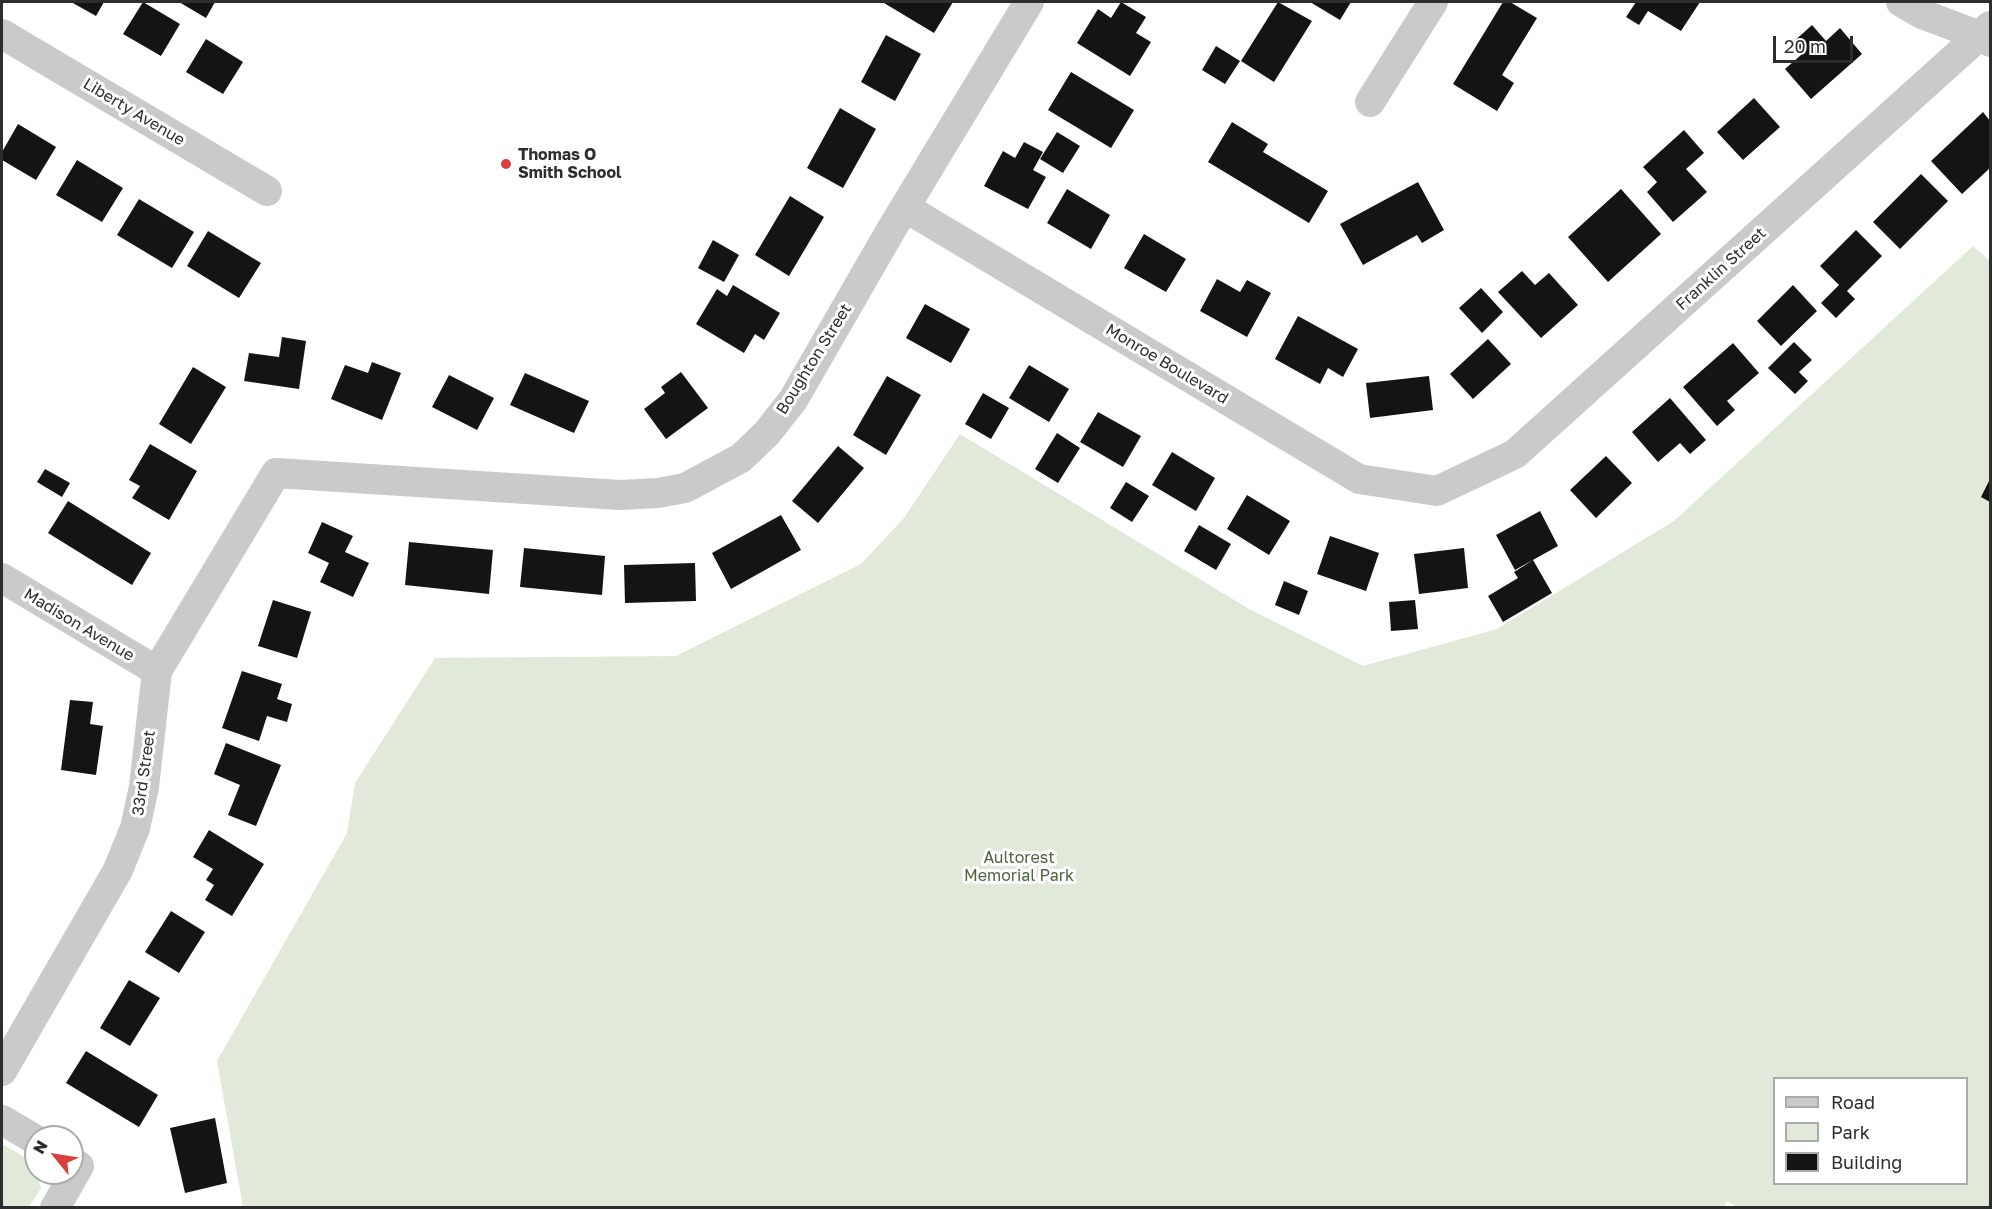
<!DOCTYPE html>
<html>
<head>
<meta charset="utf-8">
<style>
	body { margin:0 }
	#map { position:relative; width:1992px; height:1209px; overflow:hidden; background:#fff; font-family:"Golos Text",sans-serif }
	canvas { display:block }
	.frame { position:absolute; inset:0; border:3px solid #2d2d2d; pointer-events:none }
	.legend { position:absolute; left:1773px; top:1077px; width:195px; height:108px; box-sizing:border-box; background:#fff; border:2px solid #ababab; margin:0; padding:8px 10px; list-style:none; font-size:18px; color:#2d2d2d }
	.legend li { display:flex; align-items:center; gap:12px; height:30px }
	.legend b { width:30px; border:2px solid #ababab }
	.north { position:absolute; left:24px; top:1125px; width:60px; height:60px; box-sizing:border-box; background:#fff; border:2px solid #ababab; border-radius:50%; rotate:300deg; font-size:16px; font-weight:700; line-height:24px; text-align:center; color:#2d2d2d }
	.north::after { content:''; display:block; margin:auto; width:21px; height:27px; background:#d8403b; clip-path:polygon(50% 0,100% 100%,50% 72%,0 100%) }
	.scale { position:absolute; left:1773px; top:36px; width:80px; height:27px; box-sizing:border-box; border:3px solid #2d2d2d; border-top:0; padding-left:8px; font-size:18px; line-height:21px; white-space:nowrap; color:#2d2d2d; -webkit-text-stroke:4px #fff; paint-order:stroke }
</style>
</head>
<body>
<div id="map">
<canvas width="1992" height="1209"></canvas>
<div class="frame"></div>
<ul class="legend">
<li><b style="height:8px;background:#cacaca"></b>Road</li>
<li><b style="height:16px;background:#e1e9db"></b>Park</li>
<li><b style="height:16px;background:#141414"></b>Building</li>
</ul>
<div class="north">N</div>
<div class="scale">20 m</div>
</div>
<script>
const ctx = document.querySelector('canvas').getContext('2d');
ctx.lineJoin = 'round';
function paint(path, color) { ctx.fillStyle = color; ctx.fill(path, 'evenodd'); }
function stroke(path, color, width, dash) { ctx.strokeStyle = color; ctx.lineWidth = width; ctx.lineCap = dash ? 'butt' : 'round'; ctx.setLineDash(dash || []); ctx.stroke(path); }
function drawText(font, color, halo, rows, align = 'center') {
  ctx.font = font + ' "Golos Text",sans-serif'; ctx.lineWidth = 6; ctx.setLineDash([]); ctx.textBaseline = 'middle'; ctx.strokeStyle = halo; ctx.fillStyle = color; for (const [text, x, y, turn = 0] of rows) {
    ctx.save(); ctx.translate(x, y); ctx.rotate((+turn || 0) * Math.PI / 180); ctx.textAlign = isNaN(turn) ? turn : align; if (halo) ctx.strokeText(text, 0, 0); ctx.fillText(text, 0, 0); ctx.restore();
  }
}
paint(new Path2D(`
	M 1973,246 L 1990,261 L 1990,1207 L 1738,1208 L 1727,1201 L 1723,1208 L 243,1207 L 217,1061 L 347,833 L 355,783 L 435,658 L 676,656 L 861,564 L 904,518 L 960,434 L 1249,609 L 1363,666 L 1497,629 L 1674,521 ZM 1774,1078 L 1966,1078 L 1966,1184 L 1774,1184 Z
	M 2,1144 L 31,1161 L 41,1188 L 29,1207 L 2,1207 Z`), '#e1e9db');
paint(new Path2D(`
	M 71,2 L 104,2 L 96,16 Z
	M 143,2 L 180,24 L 161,56 L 123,34 Z
	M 179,2 L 215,2 L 206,18 Z
	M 885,2 L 953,2 L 934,33 L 884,3 Z
	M 1121,2 L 1146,17 L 1136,33 L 1151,42 L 1130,76 L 1077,43 L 1098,9 L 1111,18 Z
	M 1278,2 L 1312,21 L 1274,82 L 1241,61 Z
	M 1310,2 L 1351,2 L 1340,20 Z
	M 1503,2 L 1510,2 L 1537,18 L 1502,75 L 1514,83 L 1497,111 L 1453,84 Z
	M 1636,2 L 1700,2 L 1681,31 L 1648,11 L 1639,25 L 1626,17 Z
	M 1812,25 L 1826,41 L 1840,28 L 1862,54 L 1811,99 L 1785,69 L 1801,55 L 1791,44 Z
	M 886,35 L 921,54 L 895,101 L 861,82 Z
	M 206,39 L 243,62 L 223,94 L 186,72 Z
	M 1216,46 L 1240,61 L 1225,84 L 1202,70 Z
	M 1071,72 L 1134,110 L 1111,148 L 1048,110 Z
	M 1754,98 L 1780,127 L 1743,160 L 1717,132 Z
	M 840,108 L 876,129 L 843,188 L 807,168 Z
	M 1983,112 L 1990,121 L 1990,168 L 1962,194 L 1931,161 Z
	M 1232,122 L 1268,144 L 1263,152 L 1328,191 L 1309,223 L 1208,162 Z
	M 18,124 L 56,147 L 36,180 L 2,160 L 2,152 Z
	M 1684,130 L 1704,153 L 1686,169 L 1707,192 L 1673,222 L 1647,192 L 1657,182 L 1643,167 Z
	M 1057,132 L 1080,146 L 1063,173 L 1040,159 Z
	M 1024,142 L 1043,152 L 1033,170 L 1046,177 L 1028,209 L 984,186 L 1003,151 L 1015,158 Z
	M 77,160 L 123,188 L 102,222 L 56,195 Z
	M 1921,174 L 1948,201 L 1900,249 L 1873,222 Z
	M 1418,182 L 1444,230 L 1422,243 L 1417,235 L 1363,265 L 1340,224 Z
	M 1067,189 L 1110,215 L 1091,249 L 1047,223 Z
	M 1621,189 L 1661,234 L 1608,282 L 1568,237 Z
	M 790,196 L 824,217 L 789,276 L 755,255 Z
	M 139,199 L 194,232 L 172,268 L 117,235 Z
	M 1856,230 L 1882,256 L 1847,291 L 1855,299 L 1836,318 L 1821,303 L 1839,285 L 1820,266 Z
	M 208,231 L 261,263 L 239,298 L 187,266 Z
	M 1144,234 L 1186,259 L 1166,292 L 1124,268 Z
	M 713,240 L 739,255 L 724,282 L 698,268 Z
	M 1522,271 L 1535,285 L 1549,273 L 1578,305 L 1541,338 L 1498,292 Z
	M 1217,279 L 1240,292 L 1247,280 L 1271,293 L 1247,337 L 1200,311 Z
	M 733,285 L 780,313 L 764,340 L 755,334 L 744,353 L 696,324 L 717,289 L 727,296 Z
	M 1793,285 L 1817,311 L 1781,346 L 1757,321 Z
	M 1481,288 L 1503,312 L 1482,333 L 1459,308 Z
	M 925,304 L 970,329 L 951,363 L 906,338 Z
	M 1298,316 L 1358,349 L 1343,377 L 1328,368 L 1320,384 L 1275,359 Z
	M 282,337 L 306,341 L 299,389 L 244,381 L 249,353 L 279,357 Z
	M 1488,339 L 1511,364 L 1473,399 L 1450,374 Z
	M 1794,342 L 1812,360 L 1799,372 L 1808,381 L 1795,394 L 1768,368 Z
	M 1733,343 L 1759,373 L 1727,401 L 1735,410 L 1717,426 L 1683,387 Z
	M 372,362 L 401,373 L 382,420 L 331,399 L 345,365 L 368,373 Z
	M 1029,365 L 1069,389 L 1049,422 L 1009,398 Z
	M 193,367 L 226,387 L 191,444 L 159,424 Z
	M 681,372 L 708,408 L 666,439 L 644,409 L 665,393 L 661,387 Z
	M 525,373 L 589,401 L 574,433 L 510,405 Z
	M 449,375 L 494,398 L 477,430 L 432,407 Z
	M 887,376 L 921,395 L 886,455 L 853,435 Z
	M 1429,376 L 1433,410 L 1370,418 L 1366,383 Z
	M 983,393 L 1009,408 L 991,439 L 965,424 Z
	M 1670,398 L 1706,440 L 1690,454 L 1680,443 L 1658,462 L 1632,432 Z
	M 1098,412 L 1141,436 L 1123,467 L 1080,442 Z
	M 1057,433 L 1080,448 L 1058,483 L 1035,469 Z
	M 150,444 L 197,471 L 169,520 L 132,498 L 140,486 L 129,480 Z
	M 838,446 L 864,468 L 818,523 L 792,501 Z
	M 1172,452 L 1215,478 L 1196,511 L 1152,485 Z
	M 1606,456 L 1632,483 L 1596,518 L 1570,490 Z
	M 45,469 L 70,483 L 62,497 L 37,482 Z
	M 1990,479 L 1990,502 L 1981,497 Z
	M 1126,482 L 1149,496 L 1132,522 L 1110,508 Z
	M 1247,495 L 1290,521 L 1269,555 L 1227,529 Z
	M 68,501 L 151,553 L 132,585 L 48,533 Z
	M 1540,511 L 1558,546 L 1515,570 L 1496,535 Z
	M 781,515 L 801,550 L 731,589 L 712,553 Z
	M 322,522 L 353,536 L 345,552 L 369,563 L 353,597 L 320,582 L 329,563 L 308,553 Z
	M 1199,525 L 1231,544 L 1216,570 L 1184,551 Z
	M 1330,536 L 1379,553 L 1366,591 L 1317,574 Z
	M 409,542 L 493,550 L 489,594 L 405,585 Z
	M 524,548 L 605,556 L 602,595 L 520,587 Z
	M 1464,548 L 1468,588 L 1419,594 L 1414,554 Z
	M 1533,560 L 1552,593 L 1503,622 L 1488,596 L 1518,578 L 1514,572 Z
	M 695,563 L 696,601 L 625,603 L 624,565 Z
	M 1284,581 L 1308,591 L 1299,615 L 1275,605 Z
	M 273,600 L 311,612 L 297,658 L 258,646 Z
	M 1415,600 L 1418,629 L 1391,631 L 1389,602 Z
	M 242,671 L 282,684 L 277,699 L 292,704 L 287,722 L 267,716 L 259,741 L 222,728 Z
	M 70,700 L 93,702 L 90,724 L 103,726 L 96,775 L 61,770 Z
	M 226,743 L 281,765 L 256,826 L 228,815 L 240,785 L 214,774 Z
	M 209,830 L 264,864 L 232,916 L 205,900 L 214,885 L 206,880 L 213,869 L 193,857 Z
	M 171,911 L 205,932 L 179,973 L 145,952 Z
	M 129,980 L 160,998 L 130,1046 L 100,1028 Z
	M 86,1051 L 158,1095 L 139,1127 L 66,1083 Z
	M 215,1118 L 227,1183 L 185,1193 L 170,1128 Z`), '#141414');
stroke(new Path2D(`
	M 1901,2 L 1922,14 L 1980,36 L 1990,42
	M 2,34 L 267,191
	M 1370,102 L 1433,2
	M 906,208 L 1359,479 L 1437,491 L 1515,454 L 1990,26
	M 2,578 L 157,671
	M 2,1071 L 118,870 L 135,828 L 144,787 L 157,671 L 276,473 L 620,495 L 658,493 L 685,488 L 741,458 L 767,433 L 793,400 L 891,230 L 1029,2
	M 2,1120 L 36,1140
	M 55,1208 L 79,1166 L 72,1162`), '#cacaca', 30);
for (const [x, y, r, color] of [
	[506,164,6,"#d8403b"]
]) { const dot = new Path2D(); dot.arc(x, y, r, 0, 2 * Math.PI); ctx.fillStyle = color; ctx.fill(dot); stroke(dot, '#fff', 2); }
drawText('16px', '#2d2d2d', '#fff', [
	["Liberty Avenue",134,112,31],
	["Franklin Street",1721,269,-42],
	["Boughton Street",814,359,-58],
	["Monroe Boulevard",1167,364,31],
	["Madison Avenue",79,625,31],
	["33rd Street",144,773,-82]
]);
drawText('bold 16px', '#2d2d2d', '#fff', [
	["Thomas O",518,155],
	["Smith School",518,173]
], 'left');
drawText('16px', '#4c653e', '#fff', [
	["Aultorest",1019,858],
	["Memorial Park",1019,876]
]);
</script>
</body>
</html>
